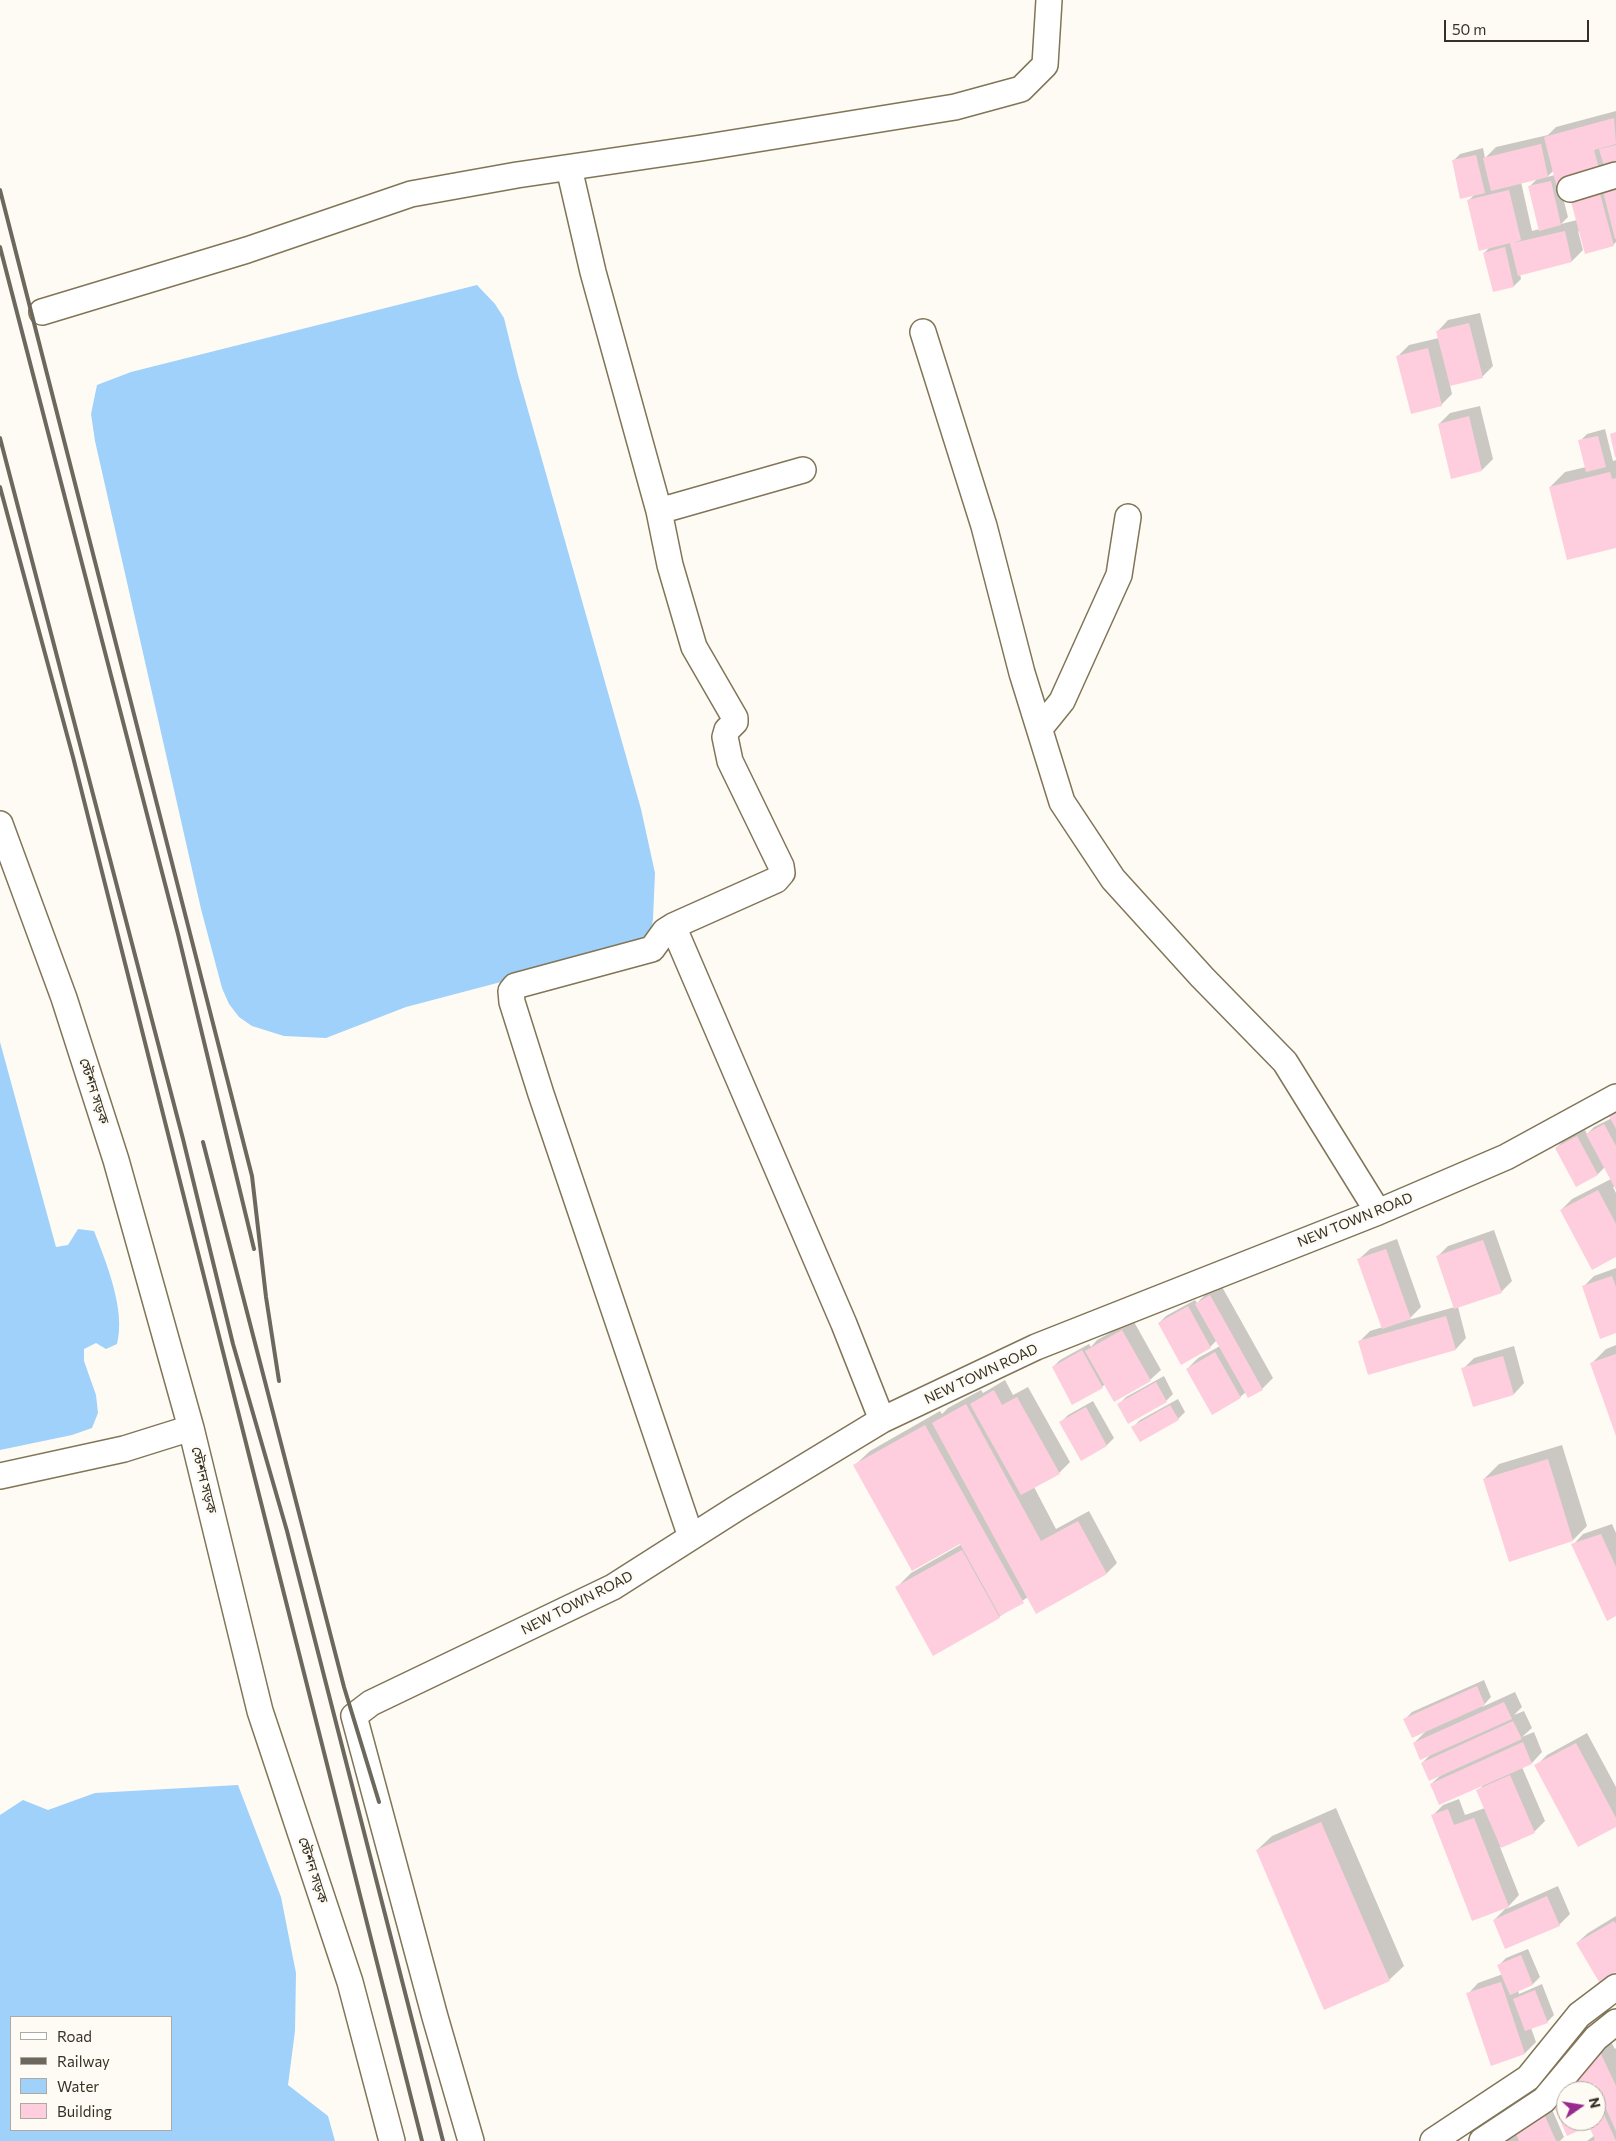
<!DOCTYPE html>
<html>
<head>
<meta charset="utf-8">
<style>
	body { margin:0 }
	#map { position:relative; width:1616px; height:2141px; overflow:hidden; background:#fefbf5; font-family:Commissioner,sans-serif }
	canvas { display:block }
	.legend { position:absolute; left:10px; top:2016px; width:162px; height:115px; box-sizing:border-box; background:#fefbf5; border:1px solid #aeaaa1; margin:0; padding:6px 9px; list-style:none; font-size:15px; color:#363124 }
	.legend li { display:flex; align-items:center; gap:10px; height:25px }
	.legend b { width:25px; border:1px solid #aeaaa1 }
	.north { position:absolute; left:1556px; top:2081px; width:50px; height:50px; box-sizing:border-box; background:#fefbf5; border:1px solid #aeaaa1; border-radius:50%; rotate:77deg; font-size:14px; font-weight:700; line-height:20px; text-align:center; color:#363124 }
	.north::after { content:''; display:block; margin:auto; width:18px; height:22px; background:#982c8e; clip-path:polygon(50% 0,100% 100%,50% 72%,0 100%) }
	.scale { position:absolute; left:1444px; top:20px; width:145px; height:22px; box-sizing:border-box; border:2px solid #363124; border-top:0; padding-left:6px; font-size:15px; line-height:18px; white-space:nowrap; color:#363124; -webkit-text-stroke:4px #fefbf5; paint-order:stroke }
</style>
</head>
<body>
<div id="map">
<canvas width="1616" height="2141"></canvas>
<ul class="legend">
<li><b style="height:6px;background:#fff"></b>Road</li>
<li><b style="height:6px;background:#6d685d"></b>Railway</li>
<li><b style="height:14px;background:#9fd1fb"></b>Water</li>
<li><b style="height:14px;background:#fecedf"></b>Building</li>
</ul>
<div class="north">N</div>
<div class="scale">50 m</div>
</div>
<script>
const ctx = document.querySelector('canvas').getContext('2d');
ctx.lineJoin = 'round';
function paint(path, color) { ctx.fillStyle = color; ctx.fill(path, 'evenodd'); }
function stroke(path, color, width, dash) { ctx.strokeStyle = color; ctx.lineWidth = width; ctx.lineCap = dash ? 'butt' : 'round'; ctx.setLineDash(dash || []); ctx.stroke(path); }
function drawText(font, color, halo, rows, align = 'center') {
  ctx.font = font + ' Commissioner,"Noto Sans Bengali",sans-serif'; ctx.lineWidth = 5; ctx.setLineDash([]); ctx.textBaseline = 'middle'; ctx.strokeStyle = halo; ctx.fillStyle = color; for (const [text, x, y, turn = 0] of rows) {
    ctx.save(); ctx.translate(x, y); ctx.rotate((+turn || 0) * Math.PI / 180); ctx.textAlign = isNaN(turn) ? turn : align; if (halo) ctx.strokeText(text, 0, 0); ctx.fillText(text, 0, 0); ctx.restore();
  }
}
paint(new Path2D(`
	M 477,285 L 495,304 L 504,318 L 518,375 L 641,809 L 655,873 L 653,919 L 649,943 L 406,1007 L 326,1038 L 284,1036 L 252,1026 L 239,1017 L 229,1004 L 222,988 L 201,909 L 95,441 L 91,414 L 97,385 L 131,372 Z
	M 0,1042 L 56,1247 L 68,1245 L 78,1229 L 94,1231 C 106,1262 126,1310 117,1344 L 106,1349 L 96,1343 L 84,1349 L 84,1361 L 96,1395 L 98,1413 L 92,1428 L 72,1435 L 0,1450 Z
	M 238,1785 L 281,1897 L 296,1973 L 295,2031 L 288,2085 L 328,2116 L 335,2141 L 0,2141 L 0,1815 L 23,1800 L 48,1810 L 95,1793 ZM 171,2017 L 171,2130 L 11,2130 L 11,2017 Z`), '#9fd1fb');
paint(new Path2D(`
	M 1616,111 L 1616,169 L 1560,186 L 1568,217 L 1561,224 L 1577,220 L 1572,198 L 1616,176 L 1616,242 L 1613,245 L 1578,231 L 1583,250 L 1572,261 L 1520,274 L 1521,279 L 1514,286 L 1494,291 L 1484,253 L 1490,247 L 1468,201 L 1475,194 L 1453,161 L 1460,154 L 1483,148 L 1485,158 L 1496,147 L 1548,135 L 1556,127 ZM 1554,170 L 1555,175 L 1547,177 ZM 1538,178 L 1529,187 L 1540,229 L 1532,231 L 1521,182 Z
	M 1480,313 L 1493,366 L 1482,377 L 1450,385 L 1452,394 L 1441,405 L 1398,356 L 1409,345 L 1439,338 L 1438,331 L 1448,320 Z
	M 1480,406 L 1493,459 L 1482,470 L 1439,424 L 1450,413 Z
	M 1605,429 L 1613,461 L 1616,460 L 1616,547 L 1550,487 L 1565,472 L 1586,467 L 1580,441 L 1587,434 Z
	M 1616,1111 L 1616,1186 L 1613,1187 L 1616,1193 L 1616,1256 L 1561,1210 L 1572,1199 L 1611,1179 L 1605,1167 L 1598,1174 L 1577,1186 L 1556,1148 L 1563,1141 L 1585,1130 L 1587,1134 L 1594,1127 L 1612,1118 Z
	M 1494,1230 L 1512,1281 L 1501,1292 L 1458,1307 L 1466,1338 L 1456,1349 L 1359,1342 L 1370,1331 L 1383,1327 L 1359,1259 L 1370,1249 L 1397,1239 L 1421,1307 L 1408,1320 L 1455,1307 L 1437,1257 L 1448,1246 Z
	M 1616,1268 L 1616,1332 L 1584,1286 L 1594,1276 Z
	M 1221,1285 L 1273,1378 L 1262,1389 L 1246,1392 L 1240,1397 L 1187,1369 L 1198,1358 L 1220,1346 L 1217,1340 L 1210,1347 L 1181,1363 L 1159,1323 L 1166,1316 L 1195,1300 L 1197,1303 L 1207,1293 Z
	M 1133,1320 L 1161,1370 L 1150,1380 L 1105,1384 L 1102,1387 L 1053,1367 L 1060,1360 L 1089,1344 L 1091,1347 L 1097,1340 Z
	M 1616,1345 L 1616,1433 L 1592,1363 L 1606,1349 Z
	M 1514,1346 L 1524,1383 L 1514,1394 L 1463,1369 L 1474,1358 Z
	M 1164,1376 L 1173,1394 L 1166,1401 L 1129,1422 L 1119,1404 L 1126,1397 Z
	M 1005,1380 L 1013,1395 L 1028,1387 L 1070,1462 L 1059,1473 L 1034,1487 L 1056,1529 L 1089,1511 L 1117,1563 L 1107,1573 L 1028,1597 L 999,1617 L 896,1588 L 911,1573 L 962,1544 L 855,1465 L 870,1451 L 940,1411 L 942,1414 L 948,1408 L 981,1390 L 983,1393 Z
	M 1178,1399 L 1185,1412 L 1178,1419 L 1133,1427 L 1140,1420 Z
	M 1093,1401 L 1114,1438 L 1107,1445 L 1081,1460 L 1061,1422 L 1068,1415 Z
	M 1562,1445 L 1587,1526 L 1573,1540 L 1484,1479 L 1499,1464 Z
	M 1612,1524 L 1616,1533 L 1616,1615 L 1573,1545 L 1583,1534 Z
	M 1484,1680 L 1491,1697 L 1482,1707 L 1515,1692 L 1522,1707 L 1514,1715 L 1524,1711 L 1532,1728 L 1522,1737 L 1534,1732 L 1542,1752 L 1532,1763 L 1522,1767 L 1545,1821 L 1534,1832 L 1500,1847 L 1519,1895 L 1506,1909 L 1558,1886 L 1570,1914 L 1559,1925 L 1494,1920 L 1508,1906 L 1432,1816 L 1443,1805 L 1459,1799 L 1465,1815 L 1485,1808 L 1478,1791 L 1484,1784 L 1431,1784 L 1441,1775 L 1422,1763 L 1431,1754 L 1414,1743 L 1427,1730 L 1405,1719 L 1412,1712 Z
	M 1587,1733 L 1616,1787 L 1616,1826 L 1536,1766 L 1547,1755 Z
	M 1336,1808 L 1404,1966 L 1389,1980 L 1257,1850 L 1272,1836 Z
	M 1616,1916 L 1616,1971 L 1577,1943 L 1588,1933 Z
	M 1528,1949 L 1540,1977 L 1533,1984 L 1518,1990 L 1519,1994 L 1542,1984 L 1554,2015 L 1547,2022 L 1531,2028 L 1536,2042 L 1525,2053 L 1491,2065 L 1468,1994 L 1478,1983 L 1503,1974 L 1499,1965 L 1506,1958 Z
	M 1611,2042 L 1615,2049 L 1616,2048 L 1616,2141 L 1587,2141 L 1595,2135 L 1590,2124 L 1568,2134 L 1556,2109 L 1566,2099 L 1566,2121 L 1596,2121 L 1596,2091 L 1583,2091 L 1601,2083 L 1600,2081 L 1573,2091 L 1596,2049 Z
	M 1551,2107 L 1564,2137 L 1560,2141 L 1493,2141 Z`), '#0003');
paint(new Path2D(`
	M 1614,118 L 1616,144 L 1594,150 L 1601,176 L 1557,188 L 1544,137 Z
	M 1541,144 L 1548,177 L 1491,191 L 1483,158 Z
	M 1616,145 L 1616,170 L 1606,173 L 1599,149 Z
	M 1476,155 L 1485,193 L 1460,199 L 1452,160 Z
	M 1551,181 L 1561,225 L 1539,231 L 1528,186 Z
	M 1616,184 L 1616,239 L 1615,239 L 1602,187 Z
	M 1509,190 L 1521,240 L 1513,243 L 1565,231 L 1572,262 L 1518,276 L 1510,243 L 1479,251 L 1467,200 Z
	M 1599,190 L 1614,246 L 1585,254 L 1570,198 Z
	M 1505,247 L 1514,287 L 1493,292 L 1483,253 Z
	M 1469,323 L 1483,378 L 1450,386 L 1436,331 Z
	M 1428,348 L 1442,406 L 1411,414 L 1396,356 Z
	M 1469,416 L 1482,471 L 1451,479 L 1438,424 Z
	M 1616,432 L 1616,457 L 1615,457 L 1610,434 Z
	M 1598,436 L 1606,467 L 1586,472 L 1578,440 Z
	M 1610,472 L 1612,479 L 1616,478 L 1616,548 L 1567,560 L 1549,487 Z
	M 1616,1112 L 1616,1129 L 1609,1116 Z
	M 1604,1124 L 1616,1146 L 1616,1190 L 1586,1134 Z
	M 1577,1136 L 1598,1175 L 1576,1187 L 1555,1148 Z
	M 1598,1190 L 1616,1224 L 1616,1257 L 1592,1270 L 1560,1210 Z
	M 1483,1240 L 1502,1293 L 1454,1309 L 1436,1256 Z
	M 1386,1249 L 1411,1319 L 1382,1329 L 1357,1259 Z
	M 1612,1276 L 1616,1287 L 1616,1333 L 1600,1339 L 1582,1286 Z
	M 1210,1295 L 1263,1390 L 1248,1398 L 1195,1304 Z
	M 1188,1306 L 1211,1348 L 1181,1365 L 1158,1323 Z
	M 1446,1316 L 1456,1350 L 1368,1375 L 1358,1341 Z
	M 1122,1330 L 1151,1381 L 1114,1402 L 1085,1351 Z
	M 1082,1350 L 1103,1388 L 1072,1405 L 1052,1367 Z
	M 1215,1352 L 1241,1398 L 1212,1415 L 1186,1369 Z
	M 1616,1354 L 1616,1436 L 1590,1363 Z
	M 1503,1356 L 1514,1395 L 1473,1407 L 1461,1368 Z
	M 1156,1382 L 1167,1402 L 1128,1424 L 1117,1404 Z
	M 994,1390 L 1002,1405 L 1017,1397 L 1060,1474 L 1021,1495 L 970,1404 Z
	M 966,1404 L 1041,1541 L 1078,1521 L 1107,1574 L 1036,1614 L 932,1423 Z
	M 1170,1405 L 1179,1420 L 1140,1442 L 1131,1427 Z
	M 1086,1407 L 1107,1446 L 1081,1461 L 1059,1422 Z
	M 925,1425 L 1024,1603 L 1000,1616 L 960,1544 L 912,1571 L 853,1465 Z
	M 1548,1459 L 1573,1541 L 1509,1562 L 1483,1479 Z
	M 1601,1534 L 1616,1567 L 1616,1616 L 1607,1621 L 1571,1544 Z
	M 962,1550 L 1000,1618 L 933,1656 L 895,1587 Z
	M 1477,1686 L 1485,1705 L 1412,1738 L 1403,1719 Z
	M 1504,1702 L 1512,1719 L 1420,1760 L 1413,1743 Z
	M 1513,1721 L 1522,1739 L 1429,1781 L 1421,1763 Z
	M 1523,1742 L 1532,1764 L 1439,1805 L 1430,1784 Z
	M 1576,1743 L 1616,1818 L 1616,1827 L 1578,1847 L 1534,1765 Z
	M 1510,1775 L 1535,1833 L 1501,1848 L 1476,1790 Z
	M 1448,1809 L 1454,1825 L 1474,1818 L 1509,1907 L 1472,1921 L 1431,1815 Z
	M 1321,1822 L 1390,1981 L 1324,2010 L 1256,1850 Z
	M 1547,1896 L 1560,1926 L 1505,1949 L 1493,1920 Z
	M 1614,1921 L 1616,1924 L 1616,1972 L 1599,1982 L 1576,1943 Z
	M 1521,1955 L 1533,1985 L 1510,1995 L 1497,1965 Z
	M 1501,1982 L 1525,2054 L 1491,2066 L 1466,1993 Z
	M 1535,1990 L 1548,2023 L 1525,2031 L 1513,1999 Z
	M 1600,2052 L 1616,2086 L 1616,2131 L 1595,2084 L 1580,2091 L 1572,2091 L 1565,2077 Z
	M 1596,2097 L 1616,2141 L 1592,2141 L 1595,2140 L 1589,2126 L 1567,2136 L 1555,2109 L 1566,2104 L 1566,2121 L 1596,2121 Z
	M 1544,2114 L 1556,2141 L 1519,2141 L 1513,2127 Z`), '#fecedf');
const minor = new Path2D(`
	M 569,168 L 593,272 L 659,511 L 670,565 L 694,647 L 735,718 L 735,722 L 727,730 L 725,737 L 730,761 L 781,866 L 782,873 L 776,880 L 673,926 L 665,931 L 652,949 L 515,986 L 511,991 L 512,1002 L 541,1094 L 691,1537
	M 1570,189 L 1616,175
	M 42,312 L 247,250 L 411,194 L 517,175 L 701,148 L 955,107 L 1021,89 L 1045,65 L 1049,0
	M 923,332 L 984,526 L 1022,673 L 1062,802 L 1113,879 L 1202,977 L 1285,1062 L 1378,1212
	M 659,511 L 803,470
	M 1041,727 L 1062,701 L 1119,575 L 1128,517
	M 0,824 L 64,998 L 116,1160 L 191,1428 L 260,1711 L 350,1982 L 392,2141
	M 673,926 L 844,1324 L 882,1420
	M 0,1476 L 124,1449 L 191,1428
	M 471,2141 L 435,2017 L 354,1716 L 371,1703 L 613,1587 L 737,1508 L 882,1420 L 1036,1347 L 1378,1212 L 1506,1157 L 1616,1097
	M 1433,2141 L 1528,2078 L 1579,2015 L 1616,1987
	M 1482,2141 L 1544,2100 L 1596,2038 L 1616,2022`);
stroke(minor, '#817557', 28);
stroke(minor, '#fff', 25);
stroke(new Path2D(`
	M 0,190 L 252,1176 L 266,1297 L 279,1381
	M 0,247 L 178,934 L 254,1249
	M 0,438 L 183,1139 L 233,1344 L 287,1531 L 443,2141
	M 0,487 L 73,757 L 422,2141
	M 203,1142 L 344,1687 L 379,1802`), '#6d685d', 4);
drawText('14px', '#363124', '#fefbf5', [
	["স্টেশন সড়ক",94,1091,72],
	["NEW TOWN ROAD",1355,1220,-22],
	["NEW TOWN ROAD",981,1374,-25],
	["স্টেশন সড়ক",204,1480,76],
	["NEW TOWN ROAD",577,1603,-27],
	["স্টেশন সড়ক",313,1870,72]
]);
</script>
</body>
</html>
